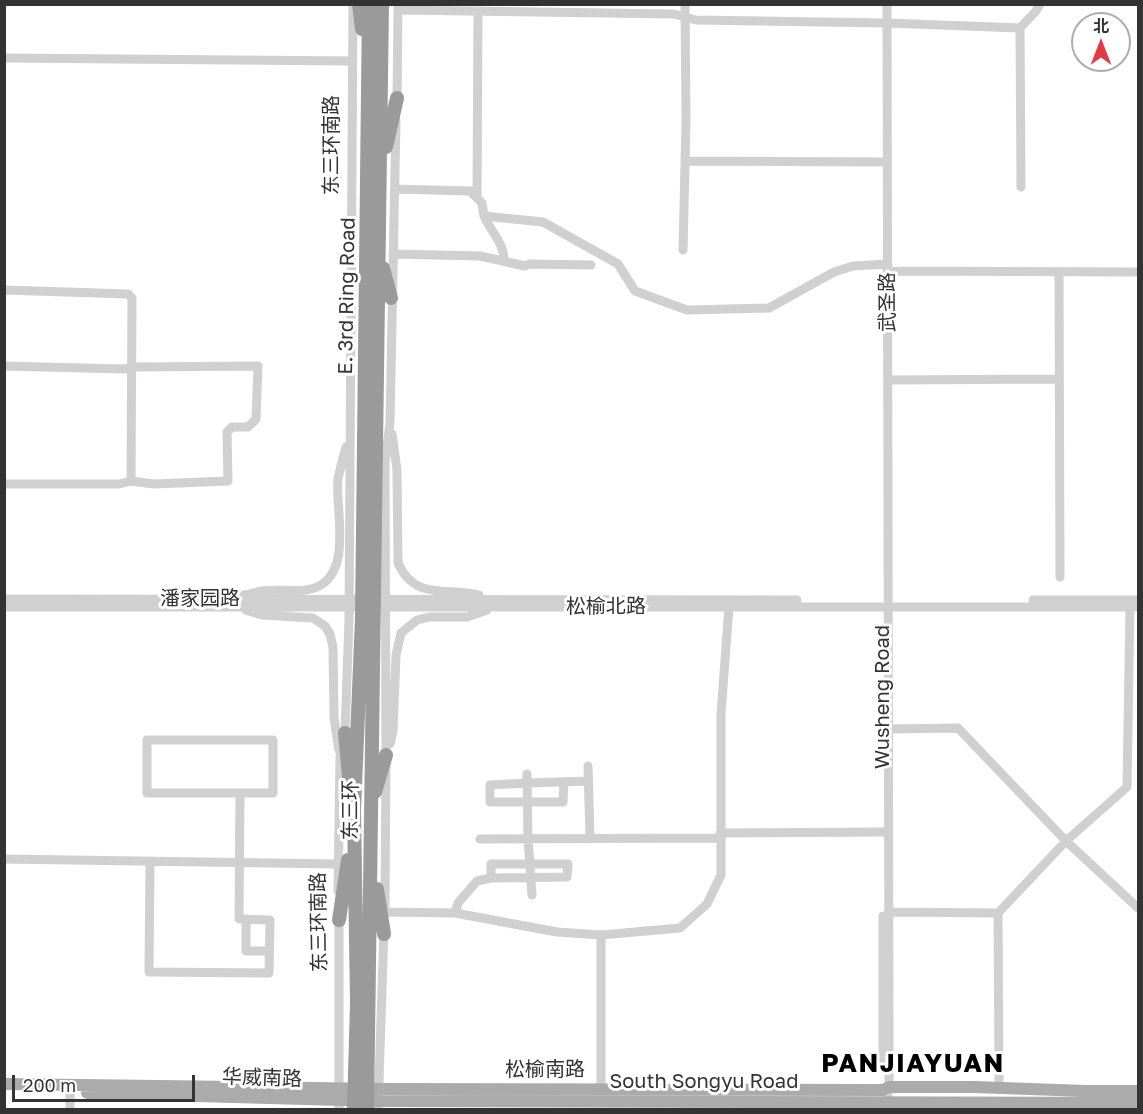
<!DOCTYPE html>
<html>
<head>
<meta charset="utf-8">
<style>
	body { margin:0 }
	#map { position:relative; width:1143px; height:1114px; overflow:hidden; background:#fff; font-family:"Golos Text","Noto Sans SC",sans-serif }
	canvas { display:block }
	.frame { position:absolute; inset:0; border:6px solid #333; pointer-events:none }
	.north { position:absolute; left:1071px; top:12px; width:60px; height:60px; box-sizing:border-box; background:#fff; border:2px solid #adadad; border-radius:50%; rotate:0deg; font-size:16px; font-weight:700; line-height:24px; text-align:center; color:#333 }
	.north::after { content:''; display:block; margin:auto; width:21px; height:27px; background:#e63946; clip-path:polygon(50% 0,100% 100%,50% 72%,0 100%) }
	.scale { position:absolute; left:12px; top:1075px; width:183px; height:27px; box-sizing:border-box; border:3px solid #333; border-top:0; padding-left:8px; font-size:18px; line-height:21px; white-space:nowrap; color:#333; -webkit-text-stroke:4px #fff; paint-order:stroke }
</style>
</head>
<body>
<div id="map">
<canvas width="1143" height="1114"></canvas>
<div class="frame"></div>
<div class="north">北</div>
<div class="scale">200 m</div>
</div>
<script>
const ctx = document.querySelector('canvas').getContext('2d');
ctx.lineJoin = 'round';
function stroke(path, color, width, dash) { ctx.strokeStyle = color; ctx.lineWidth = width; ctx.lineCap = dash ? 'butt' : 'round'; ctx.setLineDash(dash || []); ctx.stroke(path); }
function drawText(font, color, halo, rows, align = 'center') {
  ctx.font = font + ' "Golos Text","Noto Sans SC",sans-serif'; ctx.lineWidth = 6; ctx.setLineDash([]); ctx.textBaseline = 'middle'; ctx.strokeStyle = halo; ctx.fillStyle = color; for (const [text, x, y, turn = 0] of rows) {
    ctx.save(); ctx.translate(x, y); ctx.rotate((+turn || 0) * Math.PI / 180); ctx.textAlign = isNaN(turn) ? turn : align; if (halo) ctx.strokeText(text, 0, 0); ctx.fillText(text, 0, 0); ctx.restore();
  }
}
stroke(new Path2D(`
	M 398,10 L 674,14 L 696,20 L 887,23 L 1020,28
	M 4,58 L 352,61
	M 397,103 L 398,4
	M 685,161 L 887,162
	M 1021,187 L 1020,28 L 1036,11 L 1040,4
	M 395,189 L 470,191 L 482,203 L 484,216 L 543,222 L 618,264 L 635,291 L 687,310 L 769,308 L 834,272 L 853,266 L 888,264
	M 477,198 L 478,11
	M 484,216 C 491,232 504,243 504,260
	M 683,250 L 686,121 L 685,4
	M 393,254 L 480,256 L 525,266 L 529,264 L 591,265
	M 888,271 L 1138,272
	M 1059,272 L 1060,577
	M 4,290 L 128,294 L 132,298 L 131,481
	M 4,366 L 123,369 L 136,367 L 258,366 L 256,419 L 248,427 L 232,427 L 227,432 L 228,481 L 154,484 L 131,481 L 119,484 L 4,484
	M 888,380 L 1059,379
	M 392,434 L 397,470 L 398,563 C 415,601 446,587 479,595
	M 244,595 C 250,594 256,592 262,591 C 280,588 301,594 317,587 C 353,571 335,510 338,479 C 340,469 343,458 346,447
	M 4,599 L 797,600
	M 1033,600 L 1138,600
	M 4,607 L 1138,607
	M 246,610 L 262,615 L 313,618 L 325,626 L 330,634 L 333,647 L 334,718 L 339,750
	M 889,729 L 958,728 L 1066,841 L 1138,908
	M 390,744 L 393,731 L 396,655 L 401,633 L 417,620 L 429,617 L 467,617 L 487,610
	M 588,766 L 590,839
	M 527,774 L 528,839 L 532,895
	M 564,782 L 563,802 L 490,802 L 490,785 C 522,783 555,782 588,781
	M 720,833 L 883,832
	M 480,839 L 720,838
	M 4,859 L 338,864
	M 150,861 L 149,972 L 269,973 L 270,920 L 239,919 L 240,793 L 147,793 L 147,740 L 273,740 L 273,793 L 240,793
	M 491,864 L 568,864 L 567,877 L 491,878 Z
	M 338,891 L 340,757 L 345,733 L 349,620 L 353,4
	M 385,906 L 386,755 L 385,462 L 390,423 L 396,120
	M 385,912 L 455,913 L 557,932 L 601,935 L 680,928 L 707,904 L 721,875 L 721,714 L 729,606
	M 889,912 L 998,913 L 1066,841 L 1127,787 L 1130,607
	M 455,913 L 458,903 L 477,881 L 491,878
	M 998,913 L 999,1080
	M 339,917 L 339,1110
	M 246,919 L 246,951 L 269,951
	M 601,935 L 601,1090
	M 883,1067 L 883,916
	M 70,1110 L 70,1093
	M 378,1110 L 384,929
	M 886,1110 L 889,1087 L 889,1015 L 887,4`), '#d0d0d0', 9);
stroke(new Path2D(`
	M 4,1084 L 389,1089 L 883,1090 L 889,1087 L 974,1087 L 1086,1091 L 1138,1091
	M 87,1093 L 378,1101 L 1138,1103`), '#ababab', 12);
stroke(new Path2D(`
	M 359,4 L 362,29
	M 386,147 L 397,98
	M 383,268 L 391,298
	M 345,733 L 349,776
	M 375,792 L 386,755
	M 377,889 L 384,934
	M 339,920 L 348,860
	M 354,1110 L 357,1003 L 354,810 L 362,618 L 369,4
	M 367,1110 L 382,4`), '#9a9a9a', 14);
drawText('20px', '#333', '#fff', [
	["东三环南路",332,145,-90],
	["E. 3rd Ring Road",347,296,-89],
	["武圣路",888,302,-90],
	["潘家园路",200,599],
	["松榆北路",606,607],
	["Wusheng Road",883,697,-90],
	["东三环",351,810,-90],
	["东三环南路",319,922,-91],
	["松榆南路",545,1070],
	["华威南路",262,1078,2],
	["South Songyu Road",704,1082]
]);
ctx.letterSpacing = '1.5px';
drawText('bold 26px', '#000', '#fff', [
	["PANJIAYUAN",913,1064]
]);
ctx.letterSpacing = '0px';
</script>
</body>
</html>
